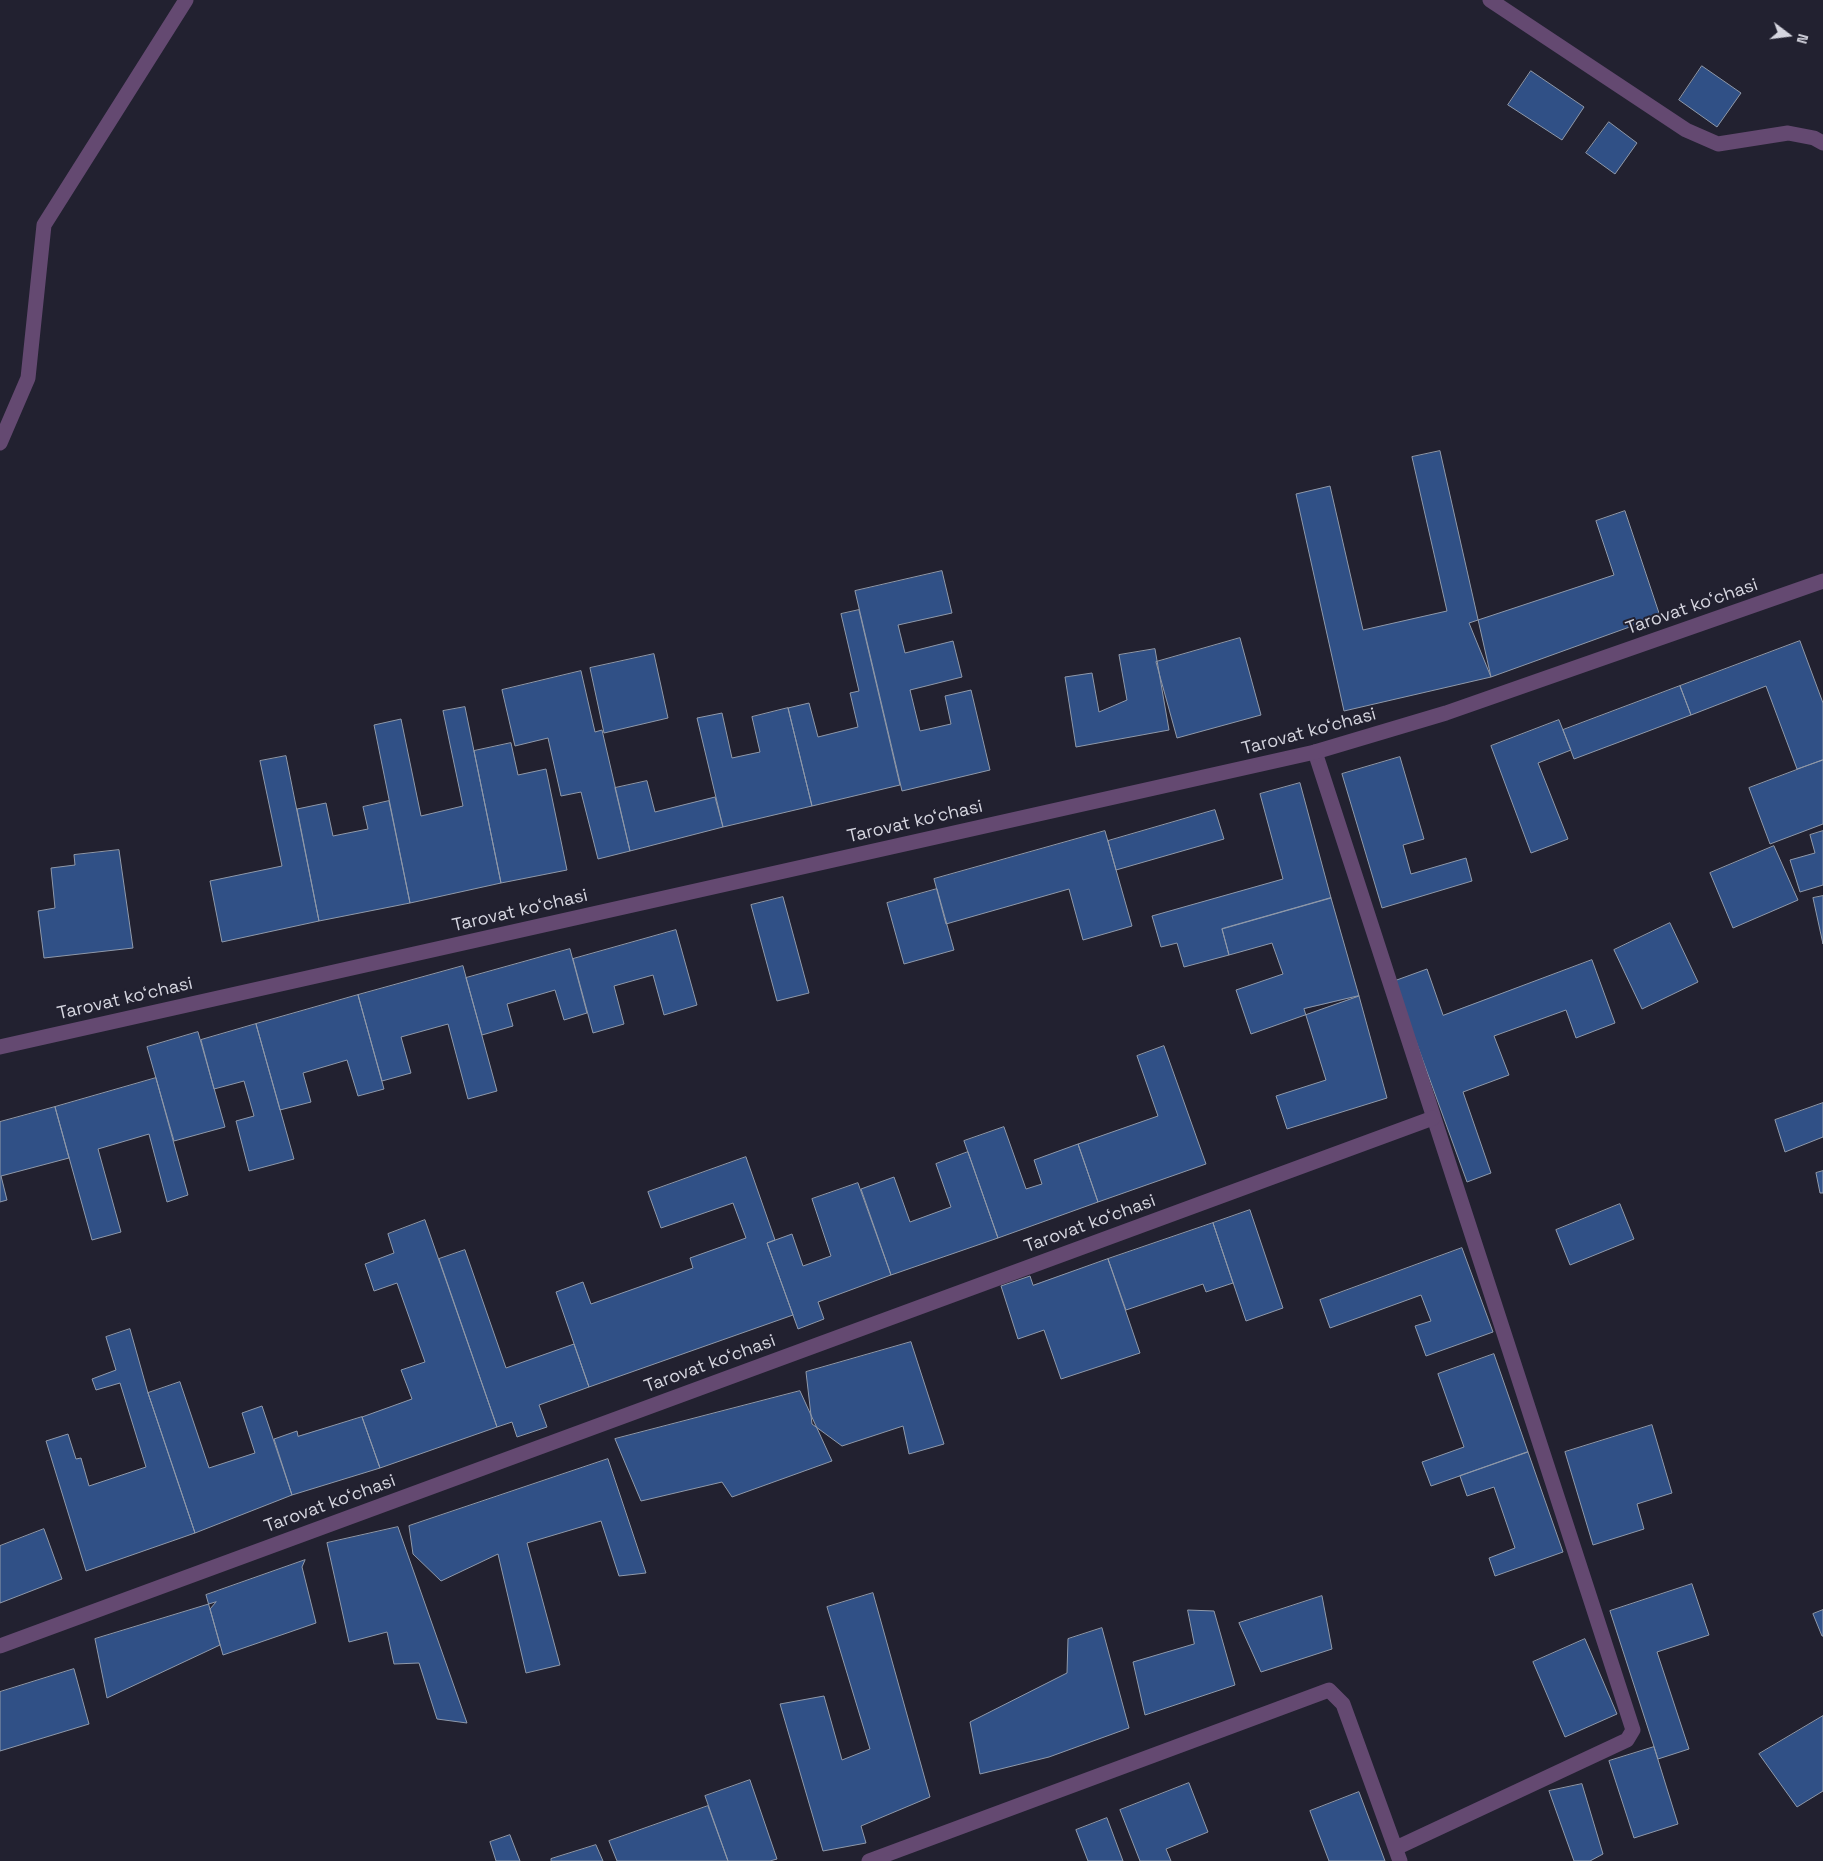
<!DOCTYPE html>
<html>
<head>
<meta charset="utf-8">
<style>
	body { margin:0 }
	#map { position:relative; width:1823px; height:1861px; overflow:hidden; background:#222130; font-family:"Space Grotesk",sans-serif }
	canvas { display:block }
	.north { position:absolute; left:1763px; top:10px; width:50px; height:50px; -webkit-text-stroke:4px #222130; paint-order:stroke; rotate:105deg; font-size:14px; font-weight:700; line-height:20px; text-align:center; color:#d5d5df }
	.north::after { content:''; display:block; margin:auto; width:18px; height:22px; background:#d5d5df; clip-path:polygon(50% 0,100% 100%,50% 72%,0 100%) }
</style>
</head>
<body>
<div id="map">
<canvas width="1823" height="1861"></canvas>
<div class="north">N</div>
</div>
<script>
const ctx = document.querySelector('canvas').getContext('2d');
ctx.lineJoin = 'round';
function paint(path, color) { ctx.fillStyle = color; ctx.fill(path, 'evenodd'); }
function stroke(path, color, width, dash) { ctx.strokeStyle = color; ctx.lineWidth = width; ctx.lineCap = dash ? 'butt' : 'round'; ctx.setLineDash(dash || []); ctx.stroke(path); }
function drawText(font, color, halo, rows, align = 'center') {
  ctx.font = font + ' "Space Grotesk",sans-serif'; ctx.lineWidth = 4; ctx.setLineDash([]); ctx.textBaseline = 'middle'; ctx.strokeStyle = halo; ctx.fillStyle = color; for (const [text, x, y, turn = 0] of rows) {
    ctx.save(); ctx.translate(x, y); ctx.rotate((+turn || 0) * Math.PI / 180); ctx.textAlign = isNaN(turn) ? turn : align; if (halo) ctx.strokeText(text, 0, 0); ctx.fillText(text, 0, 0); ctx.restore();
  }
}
const building = new Path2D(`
	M 1702,66 L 1741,93 L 1717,127 L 1679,100 Z
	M 1531,71 L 1584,107 L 1562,140 L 1508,105 Z
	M 1609,122 L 1637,143 L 1615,174 L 1586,153 Z
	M 1440,451 L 1491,677 L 1344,711 L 1296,494 L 1330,486 L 1363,630 L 1447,611 L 1412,457 Z
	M 1625,511 L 1660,616 L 1491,677 L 1469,623 L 1614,575 L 1596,521 Z
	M 942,571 L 952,613 L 898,625 L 905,653 L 953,641 L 962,677 L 910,690 L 920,731 L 951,724 L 945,696 L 971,690 L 990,770 L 902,791 L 855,591 Z
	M 859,610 L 900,785 L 812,806 L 788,708 L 809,703 L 818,737 L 858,727 L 850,693 L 859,691 L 841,614 Z
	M 1240,638 L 1261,715 L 1177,738 L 1156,662 Z
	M 1800,641 L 1823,703 L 1823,760 L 1797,769 L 1766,686 L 1691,715 L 1680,686 Z
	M 1155,649 L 1169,730 L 1076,747 L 1065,677 L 1092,673 L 1099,712 L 1127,700 L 1119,655 Z
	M 654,654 L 668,718 L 604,733 L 590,668 Z
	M 581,671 L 595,732 L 602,730 L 630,851 L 598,859 L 581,792 L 561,796 L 548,738 L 515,746 L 502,690 Z
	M 1680,686 L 1691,715 L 1574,759 L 1563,730 Z
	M 465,707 L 501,883 L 410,903 L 374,725 L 401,719 L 421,816 L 463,806 L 443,711 Z
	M 788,708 L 812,806 L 723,827 L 697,718 L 722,713 L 732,758 L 760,752 L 752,717 Z
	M 1559,720 L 1571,750 L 1538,763 L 1568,839 L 1531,853 L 1491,746 Z
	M 511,743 L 518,775 L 546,769 L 567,870 L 501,883 L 474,751 Z
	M 286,756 L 319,921 L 222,942 L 210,881 L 282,866 L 260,761 Z
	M 1400,757 L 1424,839 L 1403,845 L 1411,874 L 1466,858 L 1472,881 L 1382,908 L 1342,774 Z
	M 1823,760 L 1823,824 L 1770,844 L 1749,788 Z
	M 647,781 L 655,812 L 715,797 L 723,827 L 630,851 L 615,788 Z
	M 1300,783 L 1331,898 L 1222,929 L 1229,955 L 1184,967 L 1177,943 L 1161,947 L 1152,916 L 1283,879 L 1260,794 Z
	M 389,801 L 410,903 L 319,921 L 297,809 L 326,803 L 333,836 L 368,829 L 363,807 Z
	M 1215,810 L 1224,839 L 1116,870 L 1108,841 Z
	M 1105,831 L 1132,926 L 1083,940 L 1069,889 L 946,924 L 934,879 Z
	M 1823,831 L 1823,885 L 1800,892 L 1790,860 L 1815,853 L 1810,835 Z
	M 1774,846 L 1798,900 L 1733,928 L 1710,873 Z
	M 119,850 L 133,948 L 44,958 L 38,911 L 55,908 L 51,868 L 75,865 L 74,855 Z
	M 937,889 L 954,950 L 904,964 L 887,903 Z
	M 1823,896 L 1823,944 L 1813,898 Z
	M 783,897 L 809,993 L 777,1001 L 751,905 Z
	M 1331,898 L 1359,996 L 1251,1034 L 1236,990 L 1283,974 L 1272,943 L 1229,955 L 1222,929 Z
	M 1670,923 L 1698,982 L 1642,1009 L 1614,950 Z
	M 676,930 L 697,1005 L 664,1015 L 653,975 L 614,986 L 624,1024 L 593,1033 L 573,959 Z
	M 570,949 L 587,1013 L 564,1020 L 555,990 L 507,1004 L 513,1026 L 482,1035 L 466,978 Z
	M 1592,960 L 1615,1023 L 1576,1038 L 1566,1010 L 1494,1036 L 1509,1075 L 1463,1092 L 1491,1173 L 1467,1182 L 1394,981 L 1427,969 L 1443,1015 Z
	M 463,966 L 497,1091 L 468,1099 L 448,1024 L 401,1037 L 411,1073 L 382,1081 L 358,995 Z
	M 358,995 L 384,1089 L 358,1096 L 347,1060 L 303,1073 L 311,1102 L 280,1110 L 256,1024 Z
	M 1359,996 L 1387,1098 L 1287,1129 L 1276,1096 L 1326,1080 L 1304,1009 Z
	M 256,1024 L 294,1159 L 249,1171 L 236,1121 L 254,1116 L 244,1081 L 214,1089 L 201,1040 Z
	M 198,1032 L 225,1127 L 174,1141 L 147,1047 Z
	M 1164,1046 L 1206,1164 L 1098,1202 L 1078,1144 L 1158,1116 L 1137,1056 Z
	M 156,1078 L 188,1195 L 167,1202 L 149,1134 L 98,1149 L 121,1232 L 92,1240 L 55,1107 Z
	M 1823,1103 L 1823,1137 L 1785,1152 L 1775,1120 Z
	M 55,1107 L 69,1158 L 1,1176 L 7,1200 L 0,1202 L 0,1122 Z
	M 1004,1127 L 1026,1189 L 1042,1184 L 1034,1160 L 1078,1144 L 1098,1202 L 998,1238 L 964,1141 Z
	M 968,1152 L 998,1238 L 891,1275 L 861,1189 L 894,1177 L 910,1222 L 951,1207 L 936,1164 Z
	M 746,1157 L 775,1240 L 767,1243 L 793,1315 L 589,1387 L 556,1292 L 583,1282 L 591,1304 L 693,1268 L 690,1258 L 746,1238 L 733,1203 L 661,1228 L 648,1192 Z
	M 1823,1171 L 1823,1193 L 1820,1193 L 1816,1173 Z
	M 858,1183 L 891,1275 L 818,1302 L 824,1319 L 798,1329 L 767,1243 L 792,1234 L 803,1266 L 831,1256 L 812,1199 Z
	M 1620,1204 L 1634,1239 L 1570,1265 L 1556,1230 Z
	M 1250,1210 L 1283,1308 L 1246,1321 L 1213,1223 Z
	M 425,1220 L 497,1427 L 380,1468 L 362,1417 L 412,1399 L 401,1370 L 425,1362 L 397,1283 L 374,1291 L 365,1264 L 394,1253 L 388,1234 Z
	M 1213,1223 L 1233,1283 L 1206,1292 L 1203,1284 L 1126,1310 L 1108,1259 Z
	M 1462,1248 L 1493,1332 L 1426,1356 L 1415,1326 L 1431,1321 L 1421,1295 L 1330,1328 L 1320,1300 Z
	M 465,1250 L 506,1368 L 574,1344 L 589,1387 L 539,1405 L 547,1427 L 517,1437 L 512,1422 L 497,1427 L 439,1259 Z
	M 1108,1259 L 1140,1353 L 1061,1379 L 1044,1330 L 1018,1339 L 1001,1286 L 1030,1276 L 1033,1285 Z
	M 130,1329 L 148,1393 L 195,1533 L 86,1571 L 46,1441 L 68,1434 L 76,1459 L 81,1458 L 89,1486 L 146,1467 L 120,1383 L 96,1390 L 92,1379 L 116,1370 L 106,1337 Z
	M 911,1342 L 944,1444 L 909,1454 L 903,1426 L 842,1446 L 812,1424 L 806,1372 Z
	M 1494,1354 L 1528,1452 L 1431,1486 L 1422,1462 L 1464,1447 L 1438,1374 Z
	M 180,1382 L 209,1468 L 255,1453 L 242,1413 L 262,1406 L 292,1495 L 195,1533 L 148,1393 Z
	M 800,1391 L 832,1461 L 732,1497 L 722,1482 L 641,1501 L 615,1439 Z
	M 362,1417 L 380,1468 L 292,1495 L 274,1439 L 297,1431 L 298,1436 Z
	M 1652,1425 L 1672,1493 L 1637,1504 L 1644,1529 L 1593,1545 L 1565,1452 Z
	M 1528,1452 L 1563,1552 L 1495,1576 L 1489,1558 L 1515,1548 L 1494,1487 L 1467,1496 L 1460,1476 Z
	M 608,1459 L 646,1573 L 619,1576 L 601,1521 L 527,1543 L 560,1665 L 526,1673 L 498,1554 L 441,1581 L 413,1554 L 409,1526 Z
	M 398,1527 L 467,1723 L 437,1719 L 419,1663 L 394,1664 L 387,1632 L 349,1642 L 327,1543 Z
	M 44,1529 L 62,1579 L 0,1603 L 0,1546 Z
	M 305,1560 L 302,1567 L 316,1623 L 223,1655 L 206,1595 Z
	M 1692,1584 L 1709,1635 L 1657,1652 L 1689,1749 L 1658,1759 L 1610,1611 Z
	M 873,1593 L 930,1797 L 861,1826 L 866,1843 L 823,1851 L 780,1704 L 824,1696 L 842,1760 L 870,1749 L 827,1607 Z
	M 1322,1596 L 1332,1649 L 1261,1672 L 1239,1623 Z
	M 216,1602 L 210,1609 L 220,1645 L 107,1698 L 95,1639 Z
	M 1188,1610 L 1214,1611 L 1235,1685 L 1145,1715 L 1133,1662 L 1194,1644 Z
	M 1823,1610 L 1823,1636 L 1822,1636 L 1813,1614 Z
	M 1102,1628 L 1129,1728 L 1049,1757 L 980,1774 L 970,1722 L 1067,1673 L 1068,1639 Z
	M 1585,1639 L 1617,1714 L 1565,1737 L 1533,1662 Z
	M 74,1669 L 89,1724 L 0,1751 L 0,1692 Z
	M 1823,1716 L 1823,1791 L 1797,1807 L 1759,1754 Z
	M 1654,1747 L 1678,1824 L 1634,1838 L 1609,1761 Z
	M 750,1780 L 777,1859 L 770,1861 L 728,1861 L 705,1796 Z
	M 1189,1783 L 1208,1832 L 1166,1849 L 1171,1861 L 1140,1861 L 1120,1810 Z
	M 1582,1784 L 1603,1854 L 1590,1861 L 1574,1861 L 1549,1791 Z
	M 1359,1792 L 1385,1861 L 1329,1861 L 1310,1811 Z
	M 708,1806 L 728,1861 L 617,1861 L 609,1841 Z
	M 1107,1818 L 1123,1861 L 1088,1861 L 1076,1830 Z
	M 510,1835 L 520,1861 L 496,1861 L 490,1842 Z
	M 596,1845 L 603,1861 L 551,1861 L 551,1859 Z`);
paint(building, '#305086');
stroke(building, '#8f99aa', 1);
stroke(new Path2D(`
	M 1490,0 L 1686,130 L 1718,144 L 1788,133 L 1814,138 L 1823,143
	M 1315,752 L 1633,1730 L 1627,1740 L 1396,1848
	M 869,1861 L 1329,1690 L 1343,1704 L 1400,1861`), '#644971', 15);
stroke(new Path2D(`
	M 0,443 L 28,378 L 44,225 L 186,0
	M 0,1047 L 1315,752 L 1446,713 L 1823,581
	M 0,1646 L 1433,1118`), '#644971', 15);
drawText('18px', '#d5d5df', '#222130', [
	["Tarovat koʻchasi",1692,607,-19],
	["Tarovat koʻchasi",1309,732,-15],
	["Tarovat koʻchasi",915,822,-13],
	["Tarovat koʻchasi",520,911,-13],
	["Tarovat koʻchasi",125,999,-13],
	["Tarovat koʻchasi",1090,1224,-20],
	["Tarovat koʻchasi",710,1364,-20],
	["Tarovat koʻchasi",330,1504,-20]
]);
</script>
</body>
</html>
